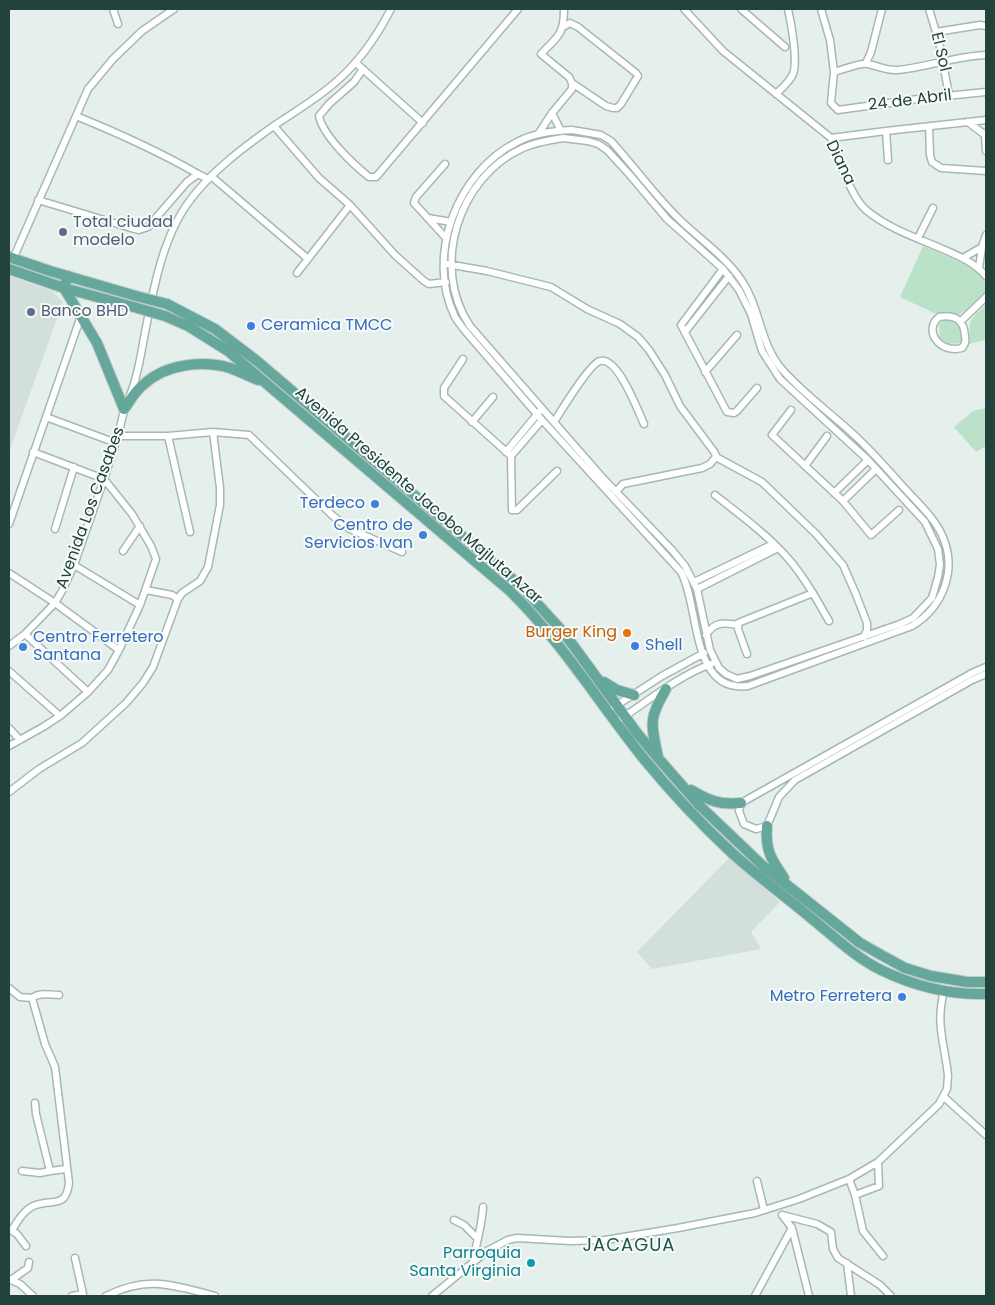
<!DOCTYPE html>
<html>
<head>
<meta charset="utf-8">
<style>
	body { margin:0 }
	#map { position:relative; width:995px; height:1305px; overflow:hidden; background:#e5efeb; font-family:Poppins,sans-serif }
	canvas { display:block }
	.frame { position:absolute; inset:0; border:10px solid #22423c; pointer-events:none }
</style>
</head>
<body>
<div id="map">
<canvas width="995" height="1305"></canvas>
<div class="frame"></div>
</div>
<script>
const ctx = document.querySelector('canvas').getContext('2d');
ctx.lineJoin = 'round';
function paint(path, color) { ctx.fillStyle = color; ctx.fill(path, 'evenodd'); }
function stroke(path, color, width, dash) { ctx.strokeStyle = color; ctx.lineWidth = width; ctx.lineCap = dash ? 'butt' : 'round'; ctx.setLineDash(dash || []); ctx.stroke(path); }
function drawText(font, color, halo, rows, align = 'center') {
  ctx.font = font + ' Poppins,sans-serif'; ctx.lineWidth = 4; ctx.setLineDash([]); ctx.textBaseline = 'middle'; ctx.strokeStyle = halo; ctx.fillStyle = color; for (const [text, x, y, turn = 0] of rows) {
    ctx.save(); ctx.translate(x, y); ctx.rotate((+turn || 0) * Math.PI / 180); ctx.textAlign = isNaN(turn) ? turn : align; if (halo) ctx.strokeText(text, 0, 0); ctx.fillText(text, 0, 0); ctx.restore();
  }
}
paint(new Path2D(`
	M 9,276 L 52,291 L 63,302 L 9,452 Z
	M 729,858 L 780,902 L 751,932 L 761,949 L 652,969 L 637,952 Z`), '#d3dfda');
paint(new Path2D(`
	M 923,246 C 941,254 976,265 985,282 C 987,286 986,290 986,294 L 972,306 L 958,315 L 934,313 L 900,297 Z
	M 986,305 L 986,340 L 969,344 C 971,320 966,322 986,305 Z
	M 944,320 L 957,322 L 962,328 L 962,343 L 949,344 L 940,338 L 939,324 Z
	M 986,408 L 986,446 L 976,452 L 954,427 L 973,411 Z`), '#bce1c9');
const minor = new Path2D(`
	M 113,9 L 118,24
	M 684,9 L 723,51 L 831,138 C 837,156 852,198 866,210 C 886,227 914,237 938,247 C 956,255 973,261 986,276
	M 741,9 L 785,47
	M 821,9 L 830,40 L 834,72 L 831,103 L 838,110 L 925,98 L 986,92
	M 929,9 L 939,42 L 949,95
	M 563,27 L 570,23 L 578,27 L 636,73 L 638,76 L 621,104 L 617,108 L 613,108 L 606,106 L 572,83
	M 936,32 L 980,25 L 986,26
	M 356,63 L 423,123
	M 866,63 L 871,52 L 882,9
	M 363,69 L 354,82 L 329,104 L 319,116 C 323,136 353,164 369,177 L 376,177 L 518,9
	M 834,72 C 842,70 861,62 868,64 C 878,66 887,71 898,70 C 928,67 956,56 986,55
	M 776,94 C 781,89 788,83 792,76 C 799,65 791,22 788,9
	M 552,113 L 561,131
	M 76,116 C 118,133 158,151 198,174
	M 968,122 L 985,135
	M 274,126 L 319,178 L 350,205 L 395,255 L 424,281 L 429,284 L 446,282
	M 929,126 L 930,155 L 932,162 L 941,168 L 986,171
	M 572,130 L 601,135 L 611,141 C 633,165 652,192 675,215 C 696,237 725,255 742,281 C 760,308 760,342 780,367 C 801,392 828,411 852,433 C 872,451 889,471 907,491 C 920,505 934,518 942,535 C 958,570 943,607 912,626 L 748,686 C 690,694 700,606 681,572 L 542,420 L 466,332 C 462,327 458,322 455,317 C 425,256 457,172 517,142 C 534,133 553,131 572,130 Z
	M 886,131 L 888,160
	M 539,133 L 552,113 L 572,89 L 572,83 L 569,77 L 541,54 C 558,36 564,35 564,9
	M 986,133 L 985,135 L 986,151
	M 563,138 L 588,141 L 598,144 L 607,150 L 629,174 L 667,219 L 723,269 L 739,290 L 751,314 L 762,351 L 780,379 L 868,460 L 925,522 L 938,549 L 940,565 L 938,577 L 932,598 L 913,618 L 900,624 L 750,676 L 737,679 L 726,674 L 719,668 L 710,650 L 697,589 L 685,566 L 672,550 L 601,476 L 470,326 C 430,267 458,177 523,148 C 536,142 550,140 563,138 Z
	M 831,138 L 886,131 L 986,120
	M 445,164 L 416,197 L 414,203 L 446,238
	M 211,176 L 307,258
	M 38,200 L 131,228 L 139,230 L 148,227 L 187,182 L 198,174 L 208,179
	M 428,218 L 451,222
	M 918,238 L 933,208
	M 963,258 L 982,247
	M 13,259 L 88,89 L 113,59 L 142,31 L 174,9
	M 447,264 L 487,271 L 551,287 L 587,309 L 620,324 L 638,337 L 649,350 L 665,375 L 680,406 L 715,453 L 716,457 L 710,464 L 702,468 L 623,484 L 616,492
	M 979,268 L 982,247 L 986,235
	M 723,269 L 681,325 L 727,412 L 734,413 L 737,411 L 757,388
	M 297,273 L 350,205
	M 939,317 C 955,314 964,320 965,336 C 966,342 965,344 962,348 C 939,354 923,330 939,317 Z
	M 961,321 L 986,297
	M 685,332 L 729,276
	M 463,359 L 444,388 L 444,396 L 511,456 L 512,510 L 517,510 L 557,471
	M 705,372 L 737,335
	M 130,395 C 137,378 140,361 143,343 C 152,298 160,242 188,203 C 210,172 244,147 275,125 C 296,111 318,98 337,81 C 360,61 377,36 391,9
	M 791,410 L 772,435 L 843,501 L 871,535 L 899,510
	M 46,417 L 116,443
	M 472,422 L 493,397
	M 554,422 C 561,411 590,363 600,361 C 618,356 638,411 644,424
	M 118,436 L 168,436 L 213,432 L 249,435 L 333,516 L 350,529 L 402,552
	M 168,436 L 190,532
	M 506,452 L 539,412
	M 511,456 L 542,420
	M 716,457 L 762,482 L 816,534 L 843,565 L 855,592 L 867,623 L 867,630 L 864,637
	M 805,466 L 827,436
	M 834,493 L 868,460
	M 715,495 C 739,514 765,533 786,556 C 803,575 816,598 829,621
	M 843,501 L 876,469
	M 9,524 L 81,316
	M 55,529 L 74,467
	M 123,551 L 140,526
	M 74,565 L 140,605
	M 9,573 L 55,603 L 119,650
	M 694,582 L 773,544
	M 697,589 L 778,548
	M 146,590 L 172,595 L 178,599
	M 25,634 L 88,692
	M 706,635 C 714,622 724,622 737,625
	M 9,646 L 25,634 L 55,603 L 62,591 L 74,565 L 104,479 L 118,436 L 125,406
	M 747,654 L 738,629 L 738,623 L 813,593
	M 986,667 L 972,673 L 741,803 L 739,811 L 744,824 L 756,829 L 767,826 L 779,797 L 795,780 L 972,680 L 986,674
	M 9,671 L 60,716
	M 614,707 L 662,676 L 704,653
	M 616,722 C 647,702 676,677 711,664
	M 9,728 L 20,740
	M 9,746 L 43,727 L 60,716 L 88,692 L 108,670 L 119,650 L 140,605 L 156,559 L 151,546 L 132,514 L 104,479 L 33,452
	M 9,792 L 39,769 L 82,743 L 126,703 L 143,683 L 153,667 L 178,599 L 182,593 L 200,581 L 208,567 L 220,505 L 220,488 L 213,432
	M 9,988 L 20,997 L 32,998 L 45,1044 L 55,1067 L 69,1183 C 66,1210 51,1198 33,1206 C 23,1211 18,1221 12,1230
	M 32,998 C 39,992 49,995 59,995
	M 944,1097 L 986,1135
	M 35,1103 L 36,1114 L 50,1171 L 66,1169
	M 22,1171 L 40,1173 L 50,1171
	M 849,1179 L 855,1195 L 863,1231 L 883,1256
	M 757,1181 L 764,1210
	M 855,1195 L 879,1186 L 878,1162
	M 782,1215 L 817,1224 L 831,1232 L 833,1249 L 838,1258 L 880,1285 L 891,1296
	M 782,1215 L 792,1228 L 809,1296
	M 454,1220 L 464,1225 L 477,1238
	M 9,1229 L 17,1234 L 26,1246
	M 473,1262 C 476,1244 482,1226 483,1207
	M 847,1263 L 851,1296
	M 9,1279 L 20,1284 L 33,1296
	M 11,1280 L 28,1268 L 29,1262
	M 72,1296 L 83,1294 L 75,1258
	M 106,1296 C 148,1275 172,1285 215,1296
	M 432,1296 L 487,1251 L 508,1240 L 517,1238 L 570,1241 L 605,1240 L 678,1228 L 755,1213 L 799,1199 L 849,1179 L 878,1162 L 939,1104 L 947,1089 L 948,1076 C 945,1044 935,1025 944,991
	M 755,1296 L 792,1228`);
const primary = new Path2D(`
	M 9,257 L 50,271 L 136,296
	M 9,269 L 64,288 L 134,307
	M 68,276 L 64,288 L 97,343 L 124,409
	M 167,304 L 215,329 L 257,361 L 523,588 L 564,633 L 637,733 L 658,758 L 700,806 L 763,866 L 860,943 L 883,956 L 905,968 L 931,976 L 967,982 L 986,982
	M 165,316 L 188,326 L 228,351 L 510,591 C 562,642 599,703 644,759 C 671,792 701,824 732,853 C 755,874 781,893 805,913 C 829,932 853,956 881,970 C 914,986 949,995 986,994
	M 124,409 C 130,401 135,391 143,385 C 165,364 202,360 230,368 C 240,372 249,376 258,380
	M 604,682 L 617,690 L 634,695
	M 658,757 C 651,723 648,720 666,689
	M 691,790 C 710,801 719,805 741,803
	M 767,826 C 765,850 771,859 784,878`);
stroke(minor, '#a7b8b3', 9);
stroke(primary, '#c1cac8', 12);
stroke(minor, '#fff', 6);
stroke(primary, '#66a79b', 10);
const primaryBridge = new Path2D(`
	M 136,296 L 167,304
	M 134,307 L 165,316`);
stroke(primaryBridge, '#c1cac8', 12, []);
stroke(primaryBridge, '#66a79b', 10);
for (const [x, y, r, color] of [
	[63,232,5,"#5c6f8a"],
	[31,312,5,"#5c6f8a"],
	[251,326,5,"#3f7fe0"],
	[375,504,5,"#3f7fe0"],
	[423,535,5,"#3f7fe0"],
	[627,633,5,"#e8710a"],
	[635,646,5,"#3f7fe0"],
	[23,647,5,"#3f7fe0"],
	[902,997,5,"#3f7fe0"],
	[531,1263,5,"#0f9aa8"]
]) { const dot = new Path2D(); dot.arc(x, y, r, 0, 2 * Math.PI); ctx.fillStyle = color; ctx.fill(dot); stroke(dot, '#f6fbf9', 2); }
drawText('16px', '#22423c', '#f6fbf9', [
	["El Sol",940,52,77],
	["24 de Abril",910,101,-7],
	["Diana",840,163,64],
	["Avenida Presidente Jacobo Majluta Azar",418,496,41],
	["Avenida Los Casabes",91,508,-70]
]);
drawText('16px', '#4e5e75', '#f6fbf9', [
	["Total ciudad",73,223],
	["modelo",73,241],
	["Banco BHD",41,312]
], 'left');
drawText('16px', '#366cbe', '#f6fbf9', [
	["Ceramica TMCC",261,326],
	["Terdeco",365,504,"right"],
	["Centro de",413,526,"right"],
	["Servicios Ivan",413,544,"right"],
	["Centro Ferretero",33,638],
	["Santana",33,656],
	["Shell",645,646],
	["Metro Ferretera",892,997,"right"]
], 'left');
drawText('16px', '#c56008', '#f6fbf9', [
	["Burger King",617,633]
], 'right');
drawText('16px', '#0d838f', '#f6fbf9', [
	["Parroquia",521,1254],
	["Santa Virginia",521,1272]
], 'right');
ctx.letterSpacing = '1px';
drawText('18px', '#1c564d', '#f6fbf9', [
	["JACAGUA",629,1246]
]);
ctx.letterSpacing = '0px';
</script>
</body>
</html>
